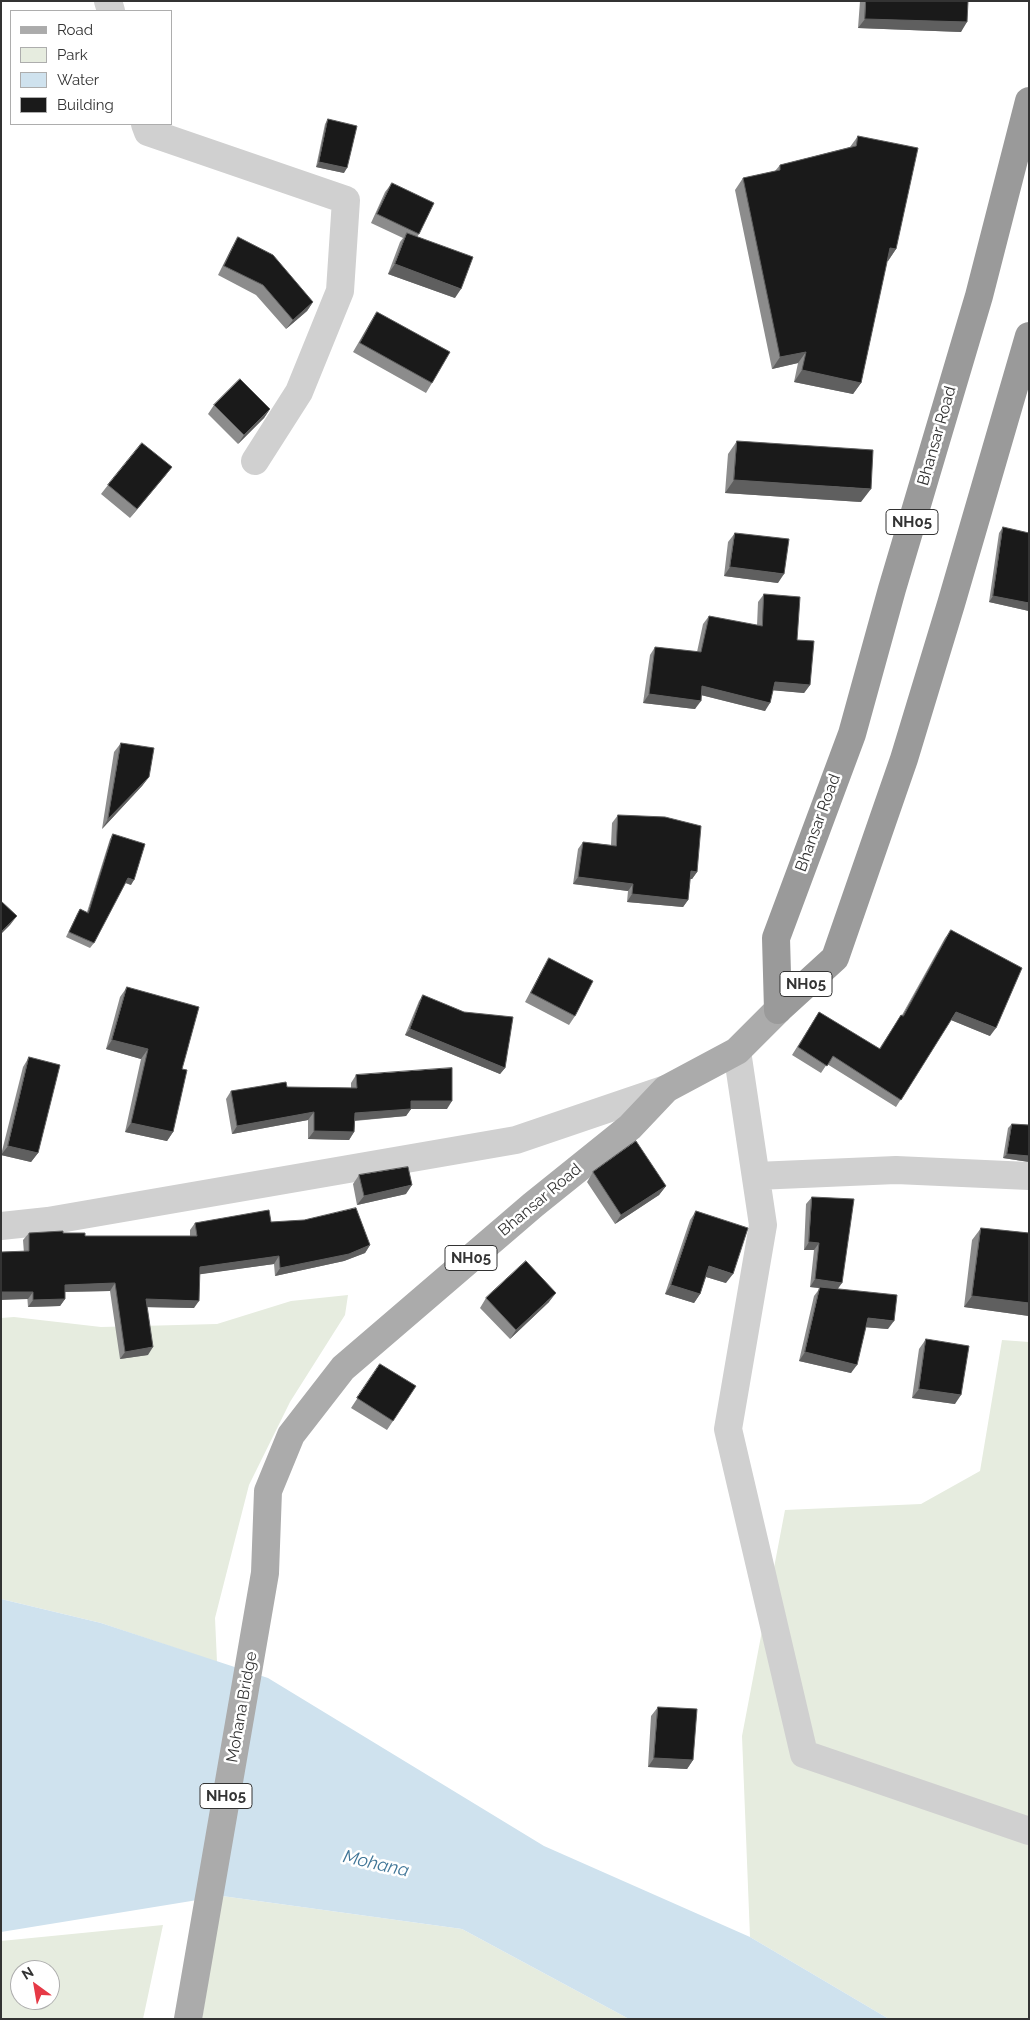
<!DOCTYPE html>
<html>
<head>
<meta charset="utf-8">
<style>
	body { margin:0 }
	#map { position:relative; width:1030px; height:2020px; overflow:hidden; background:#fff; font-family:Raleway,sans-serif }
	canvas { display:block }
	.frame { position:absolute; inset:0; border:2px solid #333; pointer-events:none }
	.legend { position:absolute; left:10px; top:10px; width:162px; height:115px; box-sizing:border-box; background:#fff; border:1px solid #adadad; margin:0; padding:6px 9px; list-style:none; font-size:15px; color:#333 }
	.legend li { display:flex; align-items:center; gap:10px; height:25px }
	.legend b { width:25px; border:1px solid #adadad }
	.north { position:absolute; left:10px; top:1960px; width:50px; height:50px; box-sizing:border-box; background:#fff; border:1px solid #adadad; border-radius:50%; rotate:328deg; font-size:14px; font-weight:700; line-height:20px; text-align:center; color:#333 }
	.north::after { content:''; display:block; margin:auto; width:18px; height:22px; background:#e63946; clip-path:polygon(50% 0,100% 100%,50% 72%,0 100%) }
</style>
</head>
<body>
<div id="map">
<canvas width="1030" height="2020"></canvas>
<div class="frame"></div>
<ul class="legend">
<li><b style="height:6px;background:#ababab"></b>Road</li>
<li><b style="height:14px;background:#e6ecdf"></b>Park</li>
<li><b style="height:14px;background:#cfe2ee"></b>Water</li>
<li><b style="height:14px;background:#1a1a1a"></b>Building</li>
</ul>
<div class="north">N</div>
</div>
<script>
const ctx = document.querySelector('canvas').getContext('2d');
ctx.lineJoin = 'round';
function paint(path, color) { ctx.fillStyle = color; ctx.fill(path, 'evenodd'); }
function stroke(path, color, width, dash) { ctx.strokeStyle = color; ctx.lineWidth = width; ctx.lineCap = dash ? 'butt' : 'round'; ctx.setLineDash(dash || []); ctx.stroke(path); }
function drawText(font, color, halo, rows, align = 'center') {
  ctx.font = font + ' Raleway,sans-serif'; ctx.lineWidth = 5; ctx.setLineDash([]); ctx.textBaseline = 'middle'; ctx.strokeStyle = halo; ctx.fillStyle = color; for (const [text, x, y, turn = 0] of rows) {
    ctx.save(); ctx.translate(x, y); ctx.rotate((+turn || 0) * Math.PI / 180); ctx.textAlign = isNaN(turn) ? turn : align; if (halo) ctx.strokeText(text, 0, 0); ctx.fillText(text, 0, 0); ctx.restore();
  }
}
paint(new Path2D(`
	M 348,1295 L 345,1315 L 290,1402 L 249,1485 L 215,1618 L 217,1662 L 101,1623 L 1,1599 L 1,1318 L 14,1317 L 101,1327 L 217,1324 L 291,1301 Z
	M 1002,1340 L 1029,1342 L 1029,2019 L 889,2019 L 750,1937 L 742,1736 L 785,1510 L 921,1504 L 980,1471 Z
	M 222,1896 L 462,1929 L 629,2019 L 202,2019 Z
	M 163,1925 L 143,2019 L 1,2019 L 1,1941 ZM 20,1970 L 50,1970 L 50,2000 L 20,2000 Z`), '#e6ecdf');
paint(new Path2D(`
	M 1,1599 L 101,1623 L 268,1678 L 544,1846 L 750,1937 L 889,2019 L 629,2019 L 462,1929 L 222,1896 L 1,1932 Z`), '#cfe2ee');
stroke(new Path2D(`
	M 108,1 L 111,11
	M 145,124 L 148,132 L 346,200 L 340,291 L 299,392 L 255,461
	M 737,1051 L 763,1225 L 728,1429 L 804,1754 L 1029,1831
	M 756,1176 L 896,1170 L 1029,1176
	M 1,1226 L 48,1221 L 516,1140 L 666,1089`), '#d0d0d0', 28);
stroke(new Path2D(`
	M 188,2019 L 265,1573 L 268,1491 L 291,1435 L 343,1368 L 533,1205 L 630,1127 L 666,1089 L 737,1051 L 778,1010`), '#ababab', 28);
stroke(new Path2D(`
	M 778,1010 L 776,938 L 852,734 L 892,589 L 979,296 L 1029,101
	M 778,1010 L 835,958 L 904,759 L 951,604 L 1029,336`), '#9a9a9a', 28);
paint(new Path2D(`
	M 860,1 L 968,1 L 961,32 L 858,28 Z
	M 328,119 L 344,173 L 316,167 L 325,124 Z
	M 858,136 L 896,249 L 888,261 L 887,261 L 861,383 L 853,394 L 794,382 L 798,363 L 772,369 L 735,190 L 743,178 L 775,171 L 780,165 L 850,147 Z
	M 392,183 L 419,234 L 417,237 L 455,298 L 388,274 L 400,242 L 403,238 L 371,223 L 385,192 Z
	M 238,237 L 313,302 L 307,311 L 286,329 L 256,295 L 218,275 L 232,247 Z
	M 377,312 L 432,383 L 426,393 L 353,352 L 371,321 Z
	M 214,405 L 270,409 L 264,418 L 238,444 L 208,414 Z
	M 737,441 L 861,502 L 725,493 L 728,454 Z
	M 172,467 L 165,476 L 130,518 L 101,494 L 108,485 Z
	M 1003,527 L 1029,611 L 989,602 L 999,533 Z
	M 735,533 L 778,583 L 724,576 L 728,542 Z
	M 764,594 L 797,640 L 810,685 L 804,693 L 773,690 L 765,711 L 701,695 L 695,709 L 643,703 L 650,655 L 655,647 L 697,652 L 703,624 L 709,616 L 757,626 L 758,602 Z
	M 121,743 L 149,777 L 142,786 L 102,829 L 114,752 Z
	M 618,815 L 697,872 L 692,879 L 690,879 L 688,900 L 683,907 L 627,902 L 628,891 L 573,884 L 578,849 L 583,842 L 611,845 L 612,823 Z
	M 113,834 L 131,885 L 125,883 L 94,943 L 90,948 L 66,937 L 77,914 L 80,909 L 87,912 L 110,839 Z
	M 951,930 L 990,1036 L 951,1020 L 896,1107 L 827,1064 L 821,1073 L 792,1055 L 819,1012 L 879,1049 L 896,1023 L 901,1015 L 902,1015 L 945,938 Z
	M 549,958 L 575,1016 L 569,1025 L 525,1002 L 543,968 Z
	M 127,987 L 182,1069 L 173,1132 L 167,1141 L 125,1132 L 141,1059 L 106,1049 L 120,997 Z
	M 423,995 L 505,1068 L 500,1074 L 405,1035 L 419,1001 Z
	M 29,1057 L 38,1153 L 31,1162 L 1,1155 L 23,1067 Z
	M 356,1075 L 447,1109 L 411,1109 L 406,1116 L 355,1121 L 354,1132 L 349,1140 L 308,1139 L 308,1120 L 232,1134 L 226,1099 L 231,1091 L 287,1087 L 351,1088 L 351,1083 Z
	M 1012,1124 L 1029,1125 L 1029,1162 L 1003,1158 L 1008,1128 Z
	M 593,1172 L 666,1186 L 659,1195 L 615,1224 L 587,1182 Z
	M 359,1175 L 406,1194 L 357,1205 L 353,1184 Z
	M 812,1197 L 838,1289 L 888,1329 L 866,1327 L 851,1373 L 799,1361 L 814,1296 L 820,1288 L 810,1287 L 814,1250 L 804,1250 L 806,1204 Z
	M 696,1211 L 726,1283 L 706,1277 L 700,1294 L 694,1303 L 665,1294 L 690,1220 Z
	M 271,1222 L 370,1245 L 365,1253 L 344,1261 L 275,1276 L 274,1264 L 200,1274 L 194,1308 L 147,1307 L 148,1355 L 120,1359 L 110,1291 L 65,1292 L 65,1299 L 60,1306 L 28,1307 L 23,1240 L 29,1233 L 63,1233 L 85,1236 L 190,1236 L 190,1230 L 195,1223 Z
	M 981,1228 L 1029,1233 L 1029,1316 L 964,1307 L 972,1240 Z
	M 486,1298 L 549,1302 L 510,1339 L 480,1308 Z
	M 926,1339 L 955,1404 L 912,1398 L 919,1349 Z
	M 380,1364 L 393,1421 L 387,1430 L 351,1408 Z
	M 658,1707 L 693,1760 L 687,1769 L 648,1767 L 651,1716 Z`), '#8c8c8c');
paint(new Path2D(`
	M 865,19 L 967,22 L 961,32 L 858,28 Z
	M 319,162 L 347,168 L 344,173 L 316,167 Z
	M 890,248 L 896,249 L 888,261 L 882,259 Z
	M 395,264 L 461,289 L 455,298 L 388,274 Z
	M 313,302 L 307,311 L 286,329 L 293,320 Z
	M 806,352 L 798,363 L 772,369 L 780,357 Z
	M 802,370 L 861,383 L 853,394 L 794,382 Z
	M 270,409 L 264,418 L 238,444 L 244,435 Z
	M 172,467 L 165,476 L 130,518 L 137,509 Z
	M 734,480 L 871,489 L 861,502 L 725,493 Z
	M 730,567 L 784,574 L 778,583 L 724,576 Z
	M 993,596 L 1029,603 L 1029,611 L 989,602 Z
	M 775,682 L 810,685 L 804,693 L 769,690 Z
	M 702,686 L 770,703 L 765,711 L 697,694 Z
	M 649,694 L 701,701 L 695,709 L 643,703 Z
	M 149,777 L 142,786 L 102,829 L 108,819 Z
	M 691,871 L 697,872 L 692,879 L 686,879 Z
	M 578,877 L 633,884 L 628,891 L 573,884 Z
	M 128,878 L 134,880 L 131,885 L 124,882 Z
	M 632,894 L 688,900 L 683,907 L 627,902 Z
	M 17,916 L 10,925 L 1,934 L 1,932 Z
	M 956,1012 L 996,1028 L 990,1036 L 951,1020 Z
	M 410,1029 L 505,1068 L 500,1074 L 405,1035 Z
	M 112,1040 L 148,1049 L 141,1059 L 106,1049 Z
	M 411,1101 L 452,1101 L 447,1109 L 411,1109 L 406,1116 L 349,1121 L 355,1113 Z
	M 314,1112 L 308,1120 L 232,1134 L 237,1126 Z
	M 131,1123 L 173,1132 L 167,1141 L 125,1132 Z
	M 314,1131 L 354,1132 L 349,1140 L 308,1139 Z
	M 8,1146 L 38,1153 L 31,1162 L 1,1155 Z
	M 1007,1154 L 1029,1156 L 1029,1162 L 1003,1158 Z
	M 412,1185 L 406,1194 L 357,1205 L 364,1196 Z
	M 666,1186 L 659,1195 L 615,1224 L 621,1215 Z
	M 809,1242 L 819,1243 L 814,1250 L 804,1250 Z
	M 370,1245 L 365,1253 L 344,1261 L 275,1276 L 280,1268 Z
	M 279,1256 L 274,1264 L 195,1275 L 200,1267 Z
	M 709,1266 L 733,1274 L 726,1283 L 703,1276 Z
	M 815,1279 L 842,1283 L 837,1290 L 810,1287 Z
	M 115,1283 L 110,1291 L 59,1292 L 65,1285 Z
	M 671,1285 L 700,1294 L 694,1303 L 665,1294 Z
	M 1,1292 L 33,1292 L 28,1299 L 1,1300 Z
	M 556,1293 L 549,1302 L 510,1339 L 516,1330 Z
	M 972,1296 L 1029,1303 L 1029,1316 L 964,1307 Z
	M 65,1299 L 60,1306 L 28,1307 L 33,1300 Z
	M 146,1299 L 199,1301 L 194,1308 L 141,1307 Z
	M 868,1318 L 894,1321 L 888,1329 L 862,1327 Z
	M 153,1347 L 148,1355 L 120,1359 L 125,1352 Z
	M 805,1352 L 857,1365 L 851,1373 L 799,1361 Z
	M 919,1389 L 961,1395 L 955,1404 L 912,1398 Z
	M 654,1758 L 693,1760 L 687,1769 L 648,1767 Z`), '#5f5f5f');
const building = new Path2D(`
	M 866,1 L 968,1 L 967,22 L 865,19 Z
	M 328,119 L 357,126 L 347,168 L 319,162 Z
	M 858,136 L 918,148 L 896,249 L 890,248 L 861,383 L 802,370 L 806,352 L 780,357 L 743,178 L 780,170 L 780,165 L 856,146 Z
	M 392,183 L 434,203 L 419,234 L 377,214 Z
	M 407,233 L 473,257 L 461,289 L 395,264 Z
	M 238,237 L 273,255 L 313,302 L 293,320 L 263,285 L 224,266 Z
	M 377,312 L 450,352 L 432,383 L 360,343 Z
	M 240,379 L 270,409 L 244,435 L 214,405 Z
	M 737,441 L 873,450 L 871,489 L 734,480 Z
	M 142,443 L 172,467 L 137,509 L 108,485 Z
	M 1003,527 L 1029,533 L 1029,603 L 993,596 Z
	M 735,533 L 789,539 L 784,574 L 730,567 Z
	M 764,594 L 800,597 L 797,640 L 814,641 L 810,685 L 775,682 L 770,703 L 702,686 L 701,701 L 649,694 L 655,647 L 701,652 L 709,616 L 762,626 Z
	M 121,743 L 154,748 L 149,777 L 108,819 Z
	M 618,815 L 665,817 L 701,826 L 697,872 L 691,871 L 688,900 L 632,894 L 633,884 L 578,877 L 583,842 L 616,846 Z
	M 113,834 L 145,844 L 134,880 L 128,878 L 94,943 L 69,932 L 80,909 L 88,913 Z
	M 1,901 L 17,916 L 1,932 Z
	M 951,930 L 1022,968 L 996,1028 L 956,1012 L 901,1100 L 833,1056 L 827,1066 L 798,1047 L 819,1012 L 880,1049 L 901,1015 L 903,1016 Z
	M 549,958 L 593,981 L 575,1016 L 531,993 Z
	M 127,987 L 199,1007 L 182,1069 L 187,1070 L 173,1132 L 131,1123 L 148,1049 L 112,1040 Z
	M 423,995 L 464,1012 L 513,1017 L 505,1068 L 410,1029 Z
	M 29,1057 L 60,1065 L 38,1153 L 8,1146 Z
	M 452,1068 L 452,1101 L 411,1101 L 411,1109 L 355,1113 L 354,1132 L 314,1131 L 314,1112 L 237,1126 L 231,1091 L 286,1082 L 287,1087 L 357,1088 L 356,1075 Z
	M 1012,1124 L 1029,1125 L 1029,1156 L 1007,1154 Z
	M 636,1141 L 666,1186 L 621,1215 L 593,1172 Z
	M 408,1167 L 412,1185 L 364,1196 L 359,1175 Z
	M 812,1197 L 854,1199 L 842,1283 L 815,1279 L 819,1243 L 809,1242 Z
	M 356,1208 L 370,1245 L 349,1254 L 280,1268 L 279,1256 L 200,1267 L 199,1301 L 146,1299 L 153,1347 L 125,1352 L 115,1283 L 65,1285 L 65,1299 L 33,1300 L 33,1292 L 1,1292 L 1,1252 L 29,1251 L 29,1233 L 63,1231 L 63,1233 L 85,1233 L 85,1236 L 197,1236 L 195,1223 L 269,1210 L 271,1222 L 304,1220 Z
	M 696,1211 L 748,1228 L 733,1274 L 709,1266 L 700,1294 L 671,1285 Z
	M 981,1228 L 1029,1233 L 1029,1303 L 972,1296 Z
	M 526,1261 L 556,1293 L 516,1330 L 486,1298 Z
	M 820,1287 L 897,1295 L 894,1321 L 868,1318 L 857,1365 L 805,1352 Z
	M 926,1339 L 969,1346 L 961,1395 L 919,1389 Z
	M 380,1364 L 416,1386 L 393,1421 L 357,1398 Z
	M 658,1707 L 697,1709 L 693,1760 L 654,1758 Z`);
paint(building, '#1a1a1a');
stroke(building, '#5f5f5f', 1);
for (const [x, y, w] of [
	[912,522,52],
	[806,984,52],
	[471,1258,52],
	[226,1796,52]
]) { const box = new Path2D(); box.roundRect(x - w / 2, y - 12.5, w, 25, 4); ctx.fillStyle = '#fff'; ctx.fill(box); stroke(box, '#333', 1); }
drawText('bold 15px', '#333', null, [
	["NH05",912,522],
	["NH05",806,984],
	["NH05",471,1258],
	["NH05",226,1796]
]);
drawText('16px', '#333', '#fff', [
	["Bhansar Road",937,436,-74],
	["Bhansar Road",818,823,-70],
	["Bhansar Road",540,1200,-40],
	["Mohana Bridge",242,1707,-80]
]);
drawText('italic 18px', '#3f7597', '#fff', [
	["Mohana",376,1864,13]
]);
</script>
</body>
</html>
